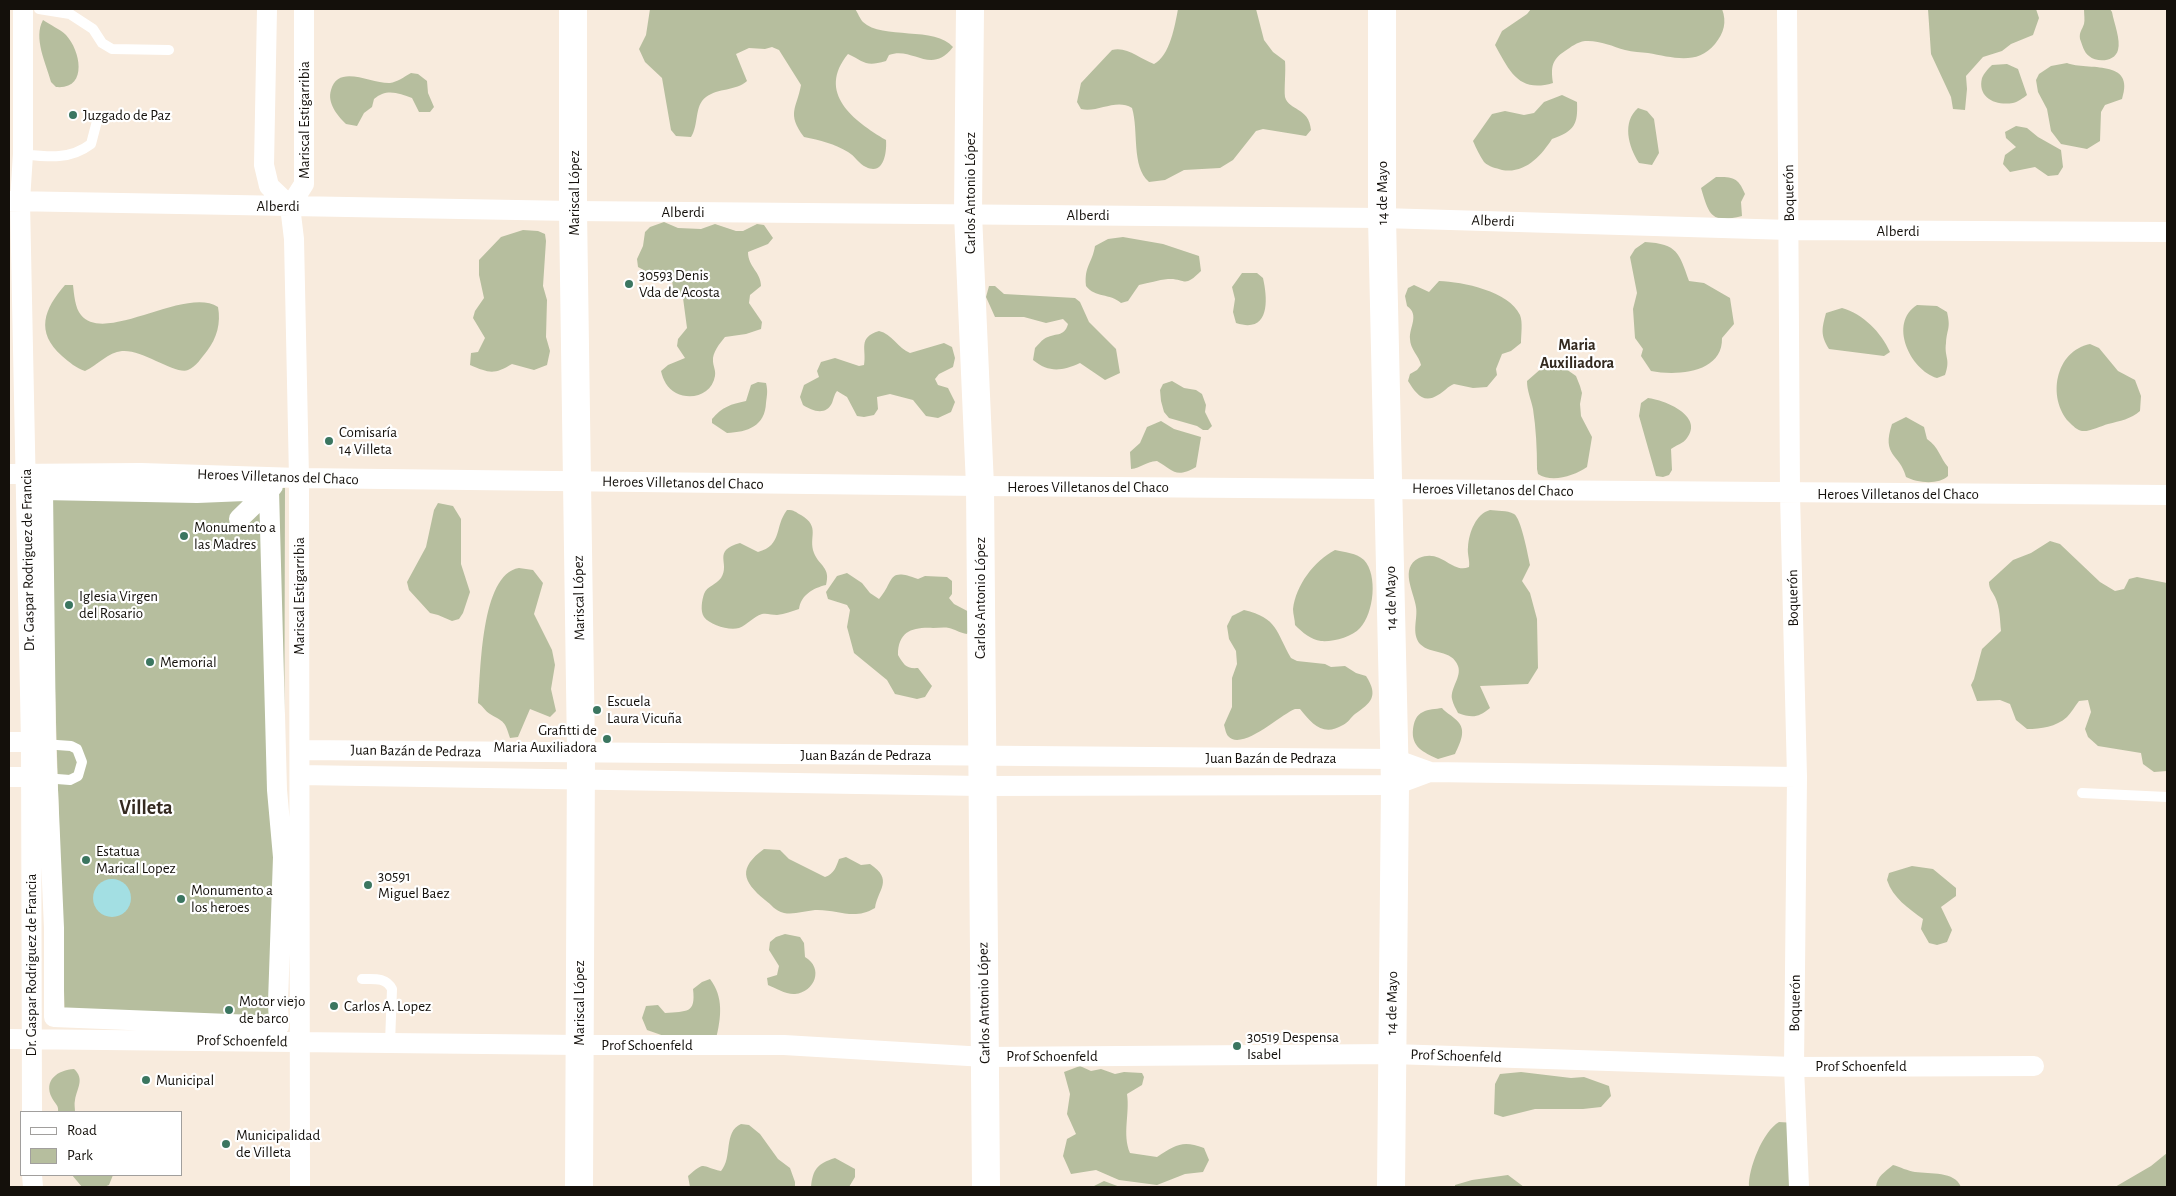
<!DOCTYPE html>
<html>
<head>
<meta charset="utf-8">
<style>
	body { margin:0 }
	#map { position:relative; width:2176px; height:1196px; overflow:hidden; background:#f8ebdd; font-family:"Alegreya Sans",sans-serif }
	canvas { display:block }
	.frame { position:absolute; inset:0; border:10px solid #14100b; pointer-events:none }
	.legend { position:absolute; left:20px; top:1111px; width:162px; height:65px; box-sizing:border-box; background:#fff; border:1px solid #a19f9d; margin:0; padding:6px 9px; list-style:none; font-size:15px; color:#14100b }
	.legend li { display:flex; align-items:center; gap:10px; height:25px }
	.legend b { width:25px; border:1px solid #a19f9d }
</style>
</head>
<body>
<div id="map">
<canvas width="2176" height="1196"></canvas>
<div class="frame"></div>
<ul class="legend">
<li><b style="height:6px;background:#fff"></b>Road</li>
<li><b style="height:14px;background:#b6be9e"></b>Park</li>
</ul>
</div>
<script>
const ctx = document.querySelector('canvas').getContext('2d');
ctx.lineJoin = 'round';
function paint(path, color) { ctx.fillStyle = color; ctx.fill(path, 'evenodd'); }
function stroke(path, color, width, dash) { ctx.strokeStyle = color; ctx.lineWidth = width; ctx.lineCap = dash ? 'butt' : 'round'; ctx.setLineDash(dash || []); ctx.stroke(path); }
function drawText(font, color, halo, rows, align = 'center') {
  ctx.font = font + ' "Alegreya Sans",sans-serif'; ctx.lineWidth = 4.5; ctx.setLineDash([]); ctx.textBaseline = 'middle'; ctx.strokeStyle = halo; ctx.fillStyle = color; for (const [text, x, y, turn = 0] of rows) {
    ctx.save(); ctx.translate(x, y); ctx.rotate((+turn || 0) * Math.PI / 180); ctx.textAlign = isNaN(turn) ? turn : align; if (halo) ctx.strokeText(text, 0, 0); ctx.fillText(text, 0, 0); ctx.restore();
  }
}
paint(new Path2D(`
	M 650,9 L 855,9 C 858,13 860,19 863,22 C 882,40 936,26 953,47 C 931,76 913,46 889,55 L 886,61 C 865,67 865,62 848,54 C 816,93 854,121 886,140 C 887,152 884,176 866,167 C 859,164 855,156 848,152 C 835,144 820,140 804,137 C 786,113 797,108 801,85 L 779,50 L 772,47 L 765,49 L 749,48 L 736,54 L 747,81 C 736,91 718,88 706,97 C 694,106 699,125 691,137 L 676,136 L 671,130 L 662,78 L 645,62 L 639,49 L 646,35 Z
	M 1178,9 L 1256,9 L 1264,40 L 1273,52 L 1285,61 C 1286,71 1284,89 1285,97 C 1289,111 1309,107 1311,130 L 1306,136 L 1263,129 L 1256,131 L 1233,160 L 1220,168 L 1184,170 L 1165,180 L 1149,182 C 1131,166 1139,131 1132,108 C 1116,98 1098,113 1081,109 L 1077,102 L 1081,83 L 1112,50 C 1127,46 1140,59 1154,64 C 1170,56 1175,25 1178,9 Z
	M 1531,9 L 1722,9 C 1727,22 1724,33 1715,44 C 1697,66 1672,57 1648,53 C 1641,52 1633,52 1625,50 C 1612,46 1599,40 1585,41 C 1577,42 1571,47 1565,51 C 1551,60 1551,68 1553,83 C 1519,93 1510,72 1495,45 L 1502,31 L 1527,14 Z
	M 1928,9 L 2036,9 L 2039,18 L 2033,35 L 2011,44 L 2002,51 L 1983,57 L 1966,76 L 1967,89 L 1965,110 L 1953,109 L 1951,97 L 1931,54 Z
	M 2084,9 L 2110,9 L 2112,12 C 2114,23 2121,40 2118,50 C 2115,62 2097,63 2089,56 C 2084,53 2082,44 2080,39 C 2079,32 2082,30 2084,24 C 2085,20 2084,14 2084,9 Z
	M 43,20 C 50,25 60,29 66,35 C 81,51 88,90 56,87 L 51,82 C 46,63 33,38 43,20 Z
	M 2067,63 C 2087,71 2136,58 2122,99 L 2105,105 L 2101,112 L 2100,141 L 2087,149 L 2061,144 L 2051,131 L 2047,109 L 2038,92 L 2036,80 L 2039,74 L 2051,66 Z
	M 2007,64 L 2018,69 L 2027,95 C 2023,98 2018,102 2013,103 C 1996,106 1977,98 1982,78 C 1984,73 1989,68 1992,65 Z
	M 411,73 L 418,74 L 427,81 L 428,93 L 434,107 L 430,112 L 419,112 L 412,98 C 399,93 386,88 374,99 L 372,107 L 364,113 L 357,126 L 346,124 C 337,115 327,103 331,90 C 338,63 372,84 390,83 C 397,82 404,77 411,73 Z
	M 1562,95 L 1577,102 C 1578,124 1575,131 1552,139 C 1541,156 1525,174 1502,170 C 1496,168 1489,167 1484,162 C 1480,156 1476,148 1473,141 L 1492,114 L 1505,111 L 1524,115 L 1534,113 L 1544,102 Z
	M 1638,108 L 1647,111 L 1654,119 L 1659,153 L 1652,165 L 1639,163 C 1628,146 1622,122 1638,108 Z
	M 2016,126 L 2027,128 L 2038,137 L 2061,150 L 2063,167 L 2058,175 L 2048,176 L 2035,167 L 2010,172 L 2003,164 L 2005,155 L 2016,147 L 2006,138 L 2005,132 Z
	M 1716,177 C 1733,177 1738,177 1745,194 L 1741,202 L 1742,216 C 1711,224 1709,215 1701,188 Z
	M 664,222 L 678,228 L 701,229 L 715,224 L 736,231 L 743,231 L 757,224 L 764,225 L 773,238 L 768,244 L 748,252 C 748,267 761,272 761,286 L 750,295 L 749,303 L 762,322 L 761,329 L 746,334 L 725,337 C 720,343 712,353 713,361 C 713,366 716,370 715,376 C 712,394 692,401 676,393 C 667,388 663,380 661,371 L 668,365 L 685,358 L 677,346 L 678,339 L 687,328 L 683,298 L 673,288 L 672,280 L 666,276 L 651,274 L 638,267 L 637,259 L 643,246 L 645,232 L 650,227 Z
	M 523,230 L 538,231 L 545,234 L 546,241 L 543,286 L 547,300 L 546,337 L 550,351 L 547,365 L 534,370 L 512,364 C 494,375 489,373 470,365 L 471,353 L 478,352 L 485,338 L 473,318 L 475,311 L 484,298 L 479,275 L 479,260 L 501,237 Z
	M 1123,237 L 1163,244 L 1199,256 L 1201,271 C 1183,289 1186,278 1168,279 C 1158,280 1149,283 1139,285 L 1128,301 L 1121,303 C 1110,293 1095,298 1086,286 C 1084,266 1092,264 1095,246 L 1108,239 Z
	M 1645,242 C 1678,244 1679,253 1689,281 L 1704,283 L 1730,298 L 1734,324 L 1722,338 C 1723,373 1677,376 1651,371 L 1641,356 L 1643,349 L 1635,338 L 1633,309 L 1637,293 L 1630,257 L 1635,249 Z
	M 1242,273 L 1257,273 L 1263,278 C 1268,300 1270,334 1236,323 L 1233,312 L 1235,299 L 1232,287 Z
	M 1439,281 C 1463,282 1509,291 1520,315 C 1523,322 1521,335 1521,343 L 1511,351 L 1502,354 L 1496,369 L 1497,375 L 1487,387 L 1473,388 L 1454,384 C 1448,386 1444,392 1438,395 C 1423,405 1415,392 1408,381 L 1410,374 L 1417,370 L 1421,365 C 1419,356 1410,349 1410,339 C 1409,327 1420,315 1407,306 L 1405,296 L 1408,288 L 1414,285 L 1429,292 Z
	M 65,285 L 73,285 C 74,294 75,308 81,315 C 105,345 185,286 218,307 C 221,323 217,338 207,351 C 202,357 196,367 188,370 C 176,375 142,349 122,351 C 108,352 98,365 85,371 C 76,368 69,362 62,356 C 35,332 44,309 65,285 Z
	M 989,286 L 995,286 L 1004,294 L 1075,298 L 1080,302 L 1089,322 L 1116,349 L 1120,373 L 1105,380 L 1080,363 C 1062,371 1049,373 1033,360 L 1035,348 C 1038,345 1041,341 1044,339 C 1055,332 1064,338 1068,324 L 1063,319 L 1046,323 L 1024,317 L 995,317 L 986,297 Z
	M 1917,305 L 1937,306 L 1947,312 C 1951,329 1947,328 1946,343 C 1944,357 1951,359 1945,375 L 1937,378 C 1910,370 1888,323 1917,305 Z
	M 1842,308 C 1863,314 1881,332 1890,352 L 1884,356 L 1829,349 C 1820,335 1822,328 1826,313 Z
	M 879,331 C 892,334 898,348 910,353 L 944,343 L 952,347 L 955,358 L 953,367 L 939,374 L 935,379 L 938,385 L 948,388 L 955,402 L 951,412 L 938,418 L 926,416 L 913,400 L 890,394 L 877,397 L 878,409 L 874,415 L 864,417 L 857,416 L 847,397 L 837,391 C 834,395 834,398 832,403 C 826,416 812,411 803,405 L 800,397 L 804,385 L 819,377 L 817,371 L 821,362 L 835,358 L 859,366 L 864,365 C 867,349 857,338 879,331 Z
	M 2090,344 L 2099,348 L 2118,371 L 2135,380 L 2141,396 L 2140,411 C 2131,419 2120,421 2108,424 C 2101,426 2089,432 2082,431 C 2077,430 2073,426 2069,422 C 2047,398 2055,351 2090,344 Z
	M 1543,367 L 1566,369 L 1576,376 L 1580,386 L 1582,393 L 1580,404 L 1581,416 L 1592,437 L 1587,467 C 1574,476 1552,483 1538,474 L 1537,469 C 1537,448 1536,429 1533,409 C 1531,399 1527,391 1527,381 Z
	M 1172,381 L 1184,388 L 1196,390 L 1202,394 L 1206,405 L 1205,412 L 1212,426 L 1208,430 L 1203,430 L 1197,426 L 1169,418 L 1164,412 L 1161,401 L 1160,390 L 1163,384 Z
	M 758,382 L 766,383 C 768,391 767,395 766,403 C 765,426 748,432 727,433 L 712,423 L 712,419 C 722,407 731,404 746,401 L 751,385 Z
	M 1648,398 C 1665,400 1704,416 1687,438 C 1683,444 1676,445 1671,449 L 1672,470 L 1669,475 L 1663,477 L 1656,476 L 1639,416 L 1641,403 Z
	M 1906,417 L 1924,427 L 1927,439 C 1939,447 1940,458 1948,467 L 1948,476 C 1939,485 1917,483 1906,477 C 1900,453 1881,457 1892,424 Z
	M 1161,421 L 1174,429 L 1201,437 L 1196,467 C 1175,479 1173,470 1157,461 C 1145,462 1141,468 1131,469 L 1130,452 L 1140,443 L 1147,427 Z
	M 49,487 L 285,488 L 284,854 L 286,1032 L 65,1024 Z
	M 438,503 L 453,506 L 461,519 L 461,564 L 470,592 L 463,613 L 459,619 L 452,621 L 438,615 L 430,613 L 409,590 L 407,582 L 426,547 L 434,510 Z
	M 787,510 C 795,510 795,512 801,515 C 821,527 808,537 814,553 C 819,566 831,567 826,585 C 813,588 801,595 799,609 C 792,611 785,614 777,615 C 772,615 767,613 762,614 C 753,617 747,625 739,628 C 729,631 710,625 704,617 C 700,611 702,600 704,594 C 707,586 716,585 721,578 C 731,563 711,551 740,543 L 758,552 C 783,545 774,527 787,510 Z
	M 1490,510 C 1497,511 1507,510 1514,514 C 1521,518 1528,555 1530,565 L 1522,581 L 1530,593 L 1537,619 L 1538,668 L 1528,684 L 1480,686 L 1490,708 C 1478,718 1472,718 1458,713 C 1456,709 1453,704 1452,699 C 1450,688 1462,677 1458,666 C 1452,649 1431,655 1420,644 C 1411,633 1418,619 1416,607 C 1414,592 1399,568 1419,558 C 1442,548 1451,574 1469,567 C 1470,560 1467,554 1468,547 C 1469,532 1476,514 1490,510 Z
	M 2050,541 L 2060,544 L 2100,582 L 2115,591 L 2124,589 L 2129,579 L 2137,577 L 2167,583 L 2167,771 L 2154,772 L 2143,764 L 2141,753 L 2098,746 L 2088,737 L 2085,729 L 2091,712 L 2088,700 L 2079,701 C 2075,706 2071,713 2067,717 C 2056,727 2041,729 2027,729 L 2016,720 L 2010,704 L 2000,700 L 1977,701 L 1971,685 L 1974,679 L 1982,649 L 2001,631 C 2000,621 2000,607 1995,597 C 1992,591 1989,589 1989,582 L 2013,560 L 2031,553 Z
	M 1335,550 C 1344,552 1357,553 1364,560 C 1378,575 1374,613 1360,628 C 1352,637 1333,642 1321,641 C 1311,640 1302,632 1295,625 C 1295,620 1293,614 1293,609 C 1296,585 1314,561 1335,550 Z
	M 519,568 L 533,570 L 543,583 L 534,614 L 552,650 L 555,665 L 551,689 L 556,711 L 550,717 L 530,709 L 518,737 L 510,738 C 505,721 504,722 490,714 C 485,711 483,706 478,703 C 481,674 480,574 519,568 Z
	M 847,573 L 862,583 L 870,593 L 879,599 C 895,581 886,567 918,579 L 925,576 L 947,577 L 952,581 L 952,594 L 949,598 L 954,604 L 973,614 L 972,625 L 967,634 C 960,633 954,629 949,628 C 944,627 938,628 933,628 C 913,627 898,631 898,655 C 904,665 906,669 918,668 L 932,686 L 925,697 L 917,699 L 895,694 L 887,680 L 854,653 L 847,627 L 850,610 L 847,605 L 828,599 L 826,592 L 837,576 Z
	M 1244,610 C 1278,618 1276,632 1291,658 L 1297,661 L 1325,664 L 1331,667 L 1345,666 L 1356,673 L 1366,676 C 1379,696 1371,703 1355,714 C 1351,717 1348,723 1343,725 C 1323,737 1312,724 1300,709 L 1295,709 C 1281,714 1242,752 1228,736 C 1226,734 1225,728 1224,725 L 1232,707 L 1232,678 L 1237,664 L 1236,651 L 1229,639 L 1227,626 L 1232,616 Z
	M 1442,708 C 1446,713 1450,714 1454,718 C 1468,728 1461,741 1455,754 L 1438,759 C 1423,752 1411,747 1413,729 C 1414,722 1416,715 1423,712 C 1428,709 1436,709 1442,708 Z
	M 764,849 L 780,850 L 789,859 L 825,877 C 834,874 836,867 839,859 L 846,857 L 861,865 L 870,864 C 894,880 878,889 875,908 C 853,921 838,909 815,910 C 804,911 794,915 784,913 C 775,911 772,905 765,900 C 742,881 738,868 764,849 Z
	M 1912,866 L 1933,869 L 1956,888 L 1956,896 L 1941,907 L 1952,930 L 1947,942 L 1937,945 L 1929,943 L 1921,929 L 1923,919 C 1908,908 1893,898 1887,880 L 1889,873 Z
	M 785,934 L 800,937 L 804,943 L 805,957 C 824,968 815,992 795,994 C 787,995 775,988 768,985 L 767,978 L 777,975 L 779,966 L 769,950 L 770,942 L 776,937 Z
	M 710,979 C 724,997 721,1018 716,1039 L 667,1037 L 647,1030 L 642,1018 L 646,1006 L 658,1005 L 665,1013 C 687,1011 696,1014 693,989 L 702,982 Z
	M 1080,1066 L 1091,1071 L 1101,1069 L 1115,1074 L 1124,1072 L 1142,1073 L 1144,1077 L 1142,1085 L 1127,1094 C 1130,1114 1122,1134 1130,1153 L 1157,1157 C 1176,1145 1182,1140 1204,1148 L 1209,1160 L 1203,1172 L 1185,1174 L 1157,1185 L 1119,1180 L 1096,1170 L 1071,1174 L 1063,1156 L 1067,1139 L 1076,1134 L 1067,1114 L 1070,1094 L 1064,1072 Z
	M 74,1069 C 85,1079 77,1088 75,1100 C 74,1104 75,1108 75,1112 L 58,1112 C 59,1105 55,1104 52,1098 C 43,1080 58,1070 74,1069 Z
	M 1521,1072 L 1571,1078 L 1584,1077 L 1609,1086 L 1611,1096 L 1601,1107 L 1583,1109 L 1535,1109 L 1503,1117 L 1494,1114 L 1495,1084 L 1500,1074 Z
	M 1779,1122 L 1795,1123 L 1798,1187 L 1749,1187 C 1748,1169 1763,1131 1779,1122 Z
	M 741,1124 L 749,1125 L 760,1134 L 778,1159 L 790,1168 L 795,1182 L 795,1187 L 690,1187 L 688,1176 C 706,1160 701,1167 721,1171 C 733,1157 723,1132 741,1124 Z
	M 2167,1153 L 2167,1187 L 2115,1187 L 2151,1166 Z
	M 835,1158 L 855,1169 L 855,1177 L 849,1187 L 811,1187 C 813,1169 817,1164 835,1158 Z
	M 1893,1165 C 1900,1167 1908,1171 1915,1172 C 1930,1174 1955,1171 1961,1187 L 1876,1187 C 1877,1176 1885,1172 1893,1165 Z
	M 72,1175 L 113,1175 L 109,1185 L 104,1187 L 82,1187 Z
	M 1508,1175 L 1524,1187 L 1455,1187 L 1455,1185 L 1472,1180 Z
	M 1104,1181 L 1120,1187 L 1092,1187 Z`), '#b6be9e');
paint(new Path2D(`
	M93 898a19 19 0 1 1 38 0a19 19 0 1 1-38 0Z`), '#a3dfe3');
stroke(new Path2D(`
	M 39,9 L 70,14 L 93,29 L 102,43 L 112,49 L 169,50
	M 23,154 C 48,157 70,160 91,144 L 97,121
	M 43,744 L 71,746 L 77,749 L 82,762 L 78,776 L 70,780 L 44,778
	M 2082,793 L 2167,797
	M 362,979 C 374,979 386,977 392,989 L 390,1043`), '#fff', 10);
stroke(new Path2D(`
	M 23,9 L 23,154 L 20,201 L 31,742 L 32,1112
	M 267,9 L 264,165 L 269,186 L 290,206
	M 1787,9 L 1790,494 L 1797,777 L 1794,1067 L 1799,1187
	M 9,201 L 573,211 L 1382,218 L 1790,230 L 2167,232
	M 9,474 L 141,473 L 299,478 L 980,486 L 2167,495
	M 43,490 L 197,493 L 269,490 L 277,790 L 283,857 L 278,1002 L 279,1026 L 54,1017 L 54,928 L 46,744 Z
	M 239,519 L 273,486
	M 9,742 L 31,742
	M 300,750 L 1394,759 L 1430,772
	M 300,775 L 981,786 L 1395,785 L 1430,772 L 1797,777
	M 9,777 L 31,777
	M 9,1039 L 579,1045 L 784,1045 L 985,1057 L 1392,1054 L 1794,1067 L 2034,1066
	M 32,1175 L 33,1187
	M 300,1187 L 299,478 L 294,239 L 290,206 L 304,184 L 304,9`), '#fff', 20);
stroke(new Path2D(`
	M 573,9 L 573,211 L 581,752 L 579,1187
	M 970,9 L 968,214 L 980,486 L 986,1187
	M 1382,9 L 1382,218 L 1395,785 L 1391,1187`), '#fff', 28);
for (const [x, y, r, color] of [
	[73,115,5,"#3b7660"],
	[629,284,5,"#3b7660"],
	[329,441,5,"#3b7660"],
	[184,536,5,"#3b7660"],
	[69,605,5,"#3b7660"],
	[150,662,5,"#3b7660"],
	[597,710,5,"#3b7660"],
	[607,739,5,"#3b7660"],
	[86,860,5,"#3b7660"],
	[368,885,5,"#3b7660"],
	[181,899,5,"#3b7660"],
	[334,1006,5,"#3b7660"],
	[229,1010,5,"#3b7660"],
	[1237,1046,5,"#3b7660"],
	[146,1080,5,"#3b7660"],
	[226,1144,5,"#3b7660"]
]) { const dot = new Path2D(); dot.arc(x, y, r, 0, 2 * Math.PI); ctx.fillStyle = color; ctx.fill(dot); stroke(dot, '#fff', 2); }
drawText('15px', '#14100b', '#fff', [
	["Juzgado de Paz",83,115],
	["30593 Denis",639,275],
	["Vda de Acosta",639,292],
	["Comisaría",339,432],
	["14 Villeta",339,449],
	["Monumento a",194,527],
	["las Madres",194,544],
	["Iglesia Virgen",79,596],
	["del Rosario",79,613],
	["Memorial",160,662],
	["Escuela",607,701],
	["Laura Vicuña",607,718],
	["Grafitti de",597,730,"right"],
	["Maria Auxiliadora",597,747,"right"],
	["Estatua",96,851],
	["Marical Lopez",96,868],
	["30591",378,876],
	["Miguel Baez",378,893],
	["Monumento a",191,890],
	["los heroes",191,907],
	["Motor viejo",239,1001],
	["de barco",239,1018],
	["Carlos A. Lopez",344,1006],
	["30519 Despensa",1247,1037],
	["Isabel",1247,1054],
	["Municipal",156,1080],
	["Municipalidad",236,1135],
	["de Villeta",236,1152]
], 'left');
drawText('15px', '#14100b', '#fff', [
	["Mariscal Estigarribia",304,120,-90],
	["Mariscal López",574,193,-90],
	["Carlos Antonio López",970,193,-90],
	["14 de Mayo",1382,193,-90],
	["Boquerón",1789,193,-91],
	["Alberdi",278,206],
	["Alberdi",683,212],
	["Alberdi",1088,215],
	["Alberdi",1493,221,2],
	["Alberdi",1898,231],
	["Heroes Villetanos del Chaco",278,477,2],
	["Heroes Villetanos del Chaco",683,483,1],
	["Heroes Villetanos del Chaco",1088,487],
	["Heroes Villetanos del Chaco",1493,490,1],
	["Heroes Villetanos del Chaco",1898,494],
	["Dr. Gaspar Rodriguez de Francia",28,560,-91],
	["Mariscal Estigarribia",299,596,-90],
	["Mariscal López",579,598,-91],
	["Carlos Antonio López",980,598,-90],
	["14 de Mayo",1391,598,-91],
	["Boquerón",1793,598,-91],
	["Juan Bazán de Pedraza",416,751,1],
	["Juan Bazán de Pedraza",866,755],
	["Juan Bazán de Pedraza",1271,758],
	["Dr. Gaspar Rodriguez de Francia",31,965,-90],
	["Mariscal López",579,1003,-90],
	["Carlos Antonio López",984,1003,-91],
	["14 de Mayo",1392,1003,-89],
	["Boquerón",1795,1003,-89],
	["Prof Schoenfeld",242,1041,1],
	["Prof Schoenfeld",647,1045],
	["Prof Schoenfeld",1052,1056],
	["Prof Schoenfeld",1456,1056,2],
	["Prof Schoenfeld",1861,1066]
]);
drawText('bold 16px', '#342a20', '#fff', [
	["Maria",1577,345],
	["Auxiliadora",1577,363]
]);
drawText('bold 20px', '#342a20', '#fff', [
	["Villeta",146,808]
]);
</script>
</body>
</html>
